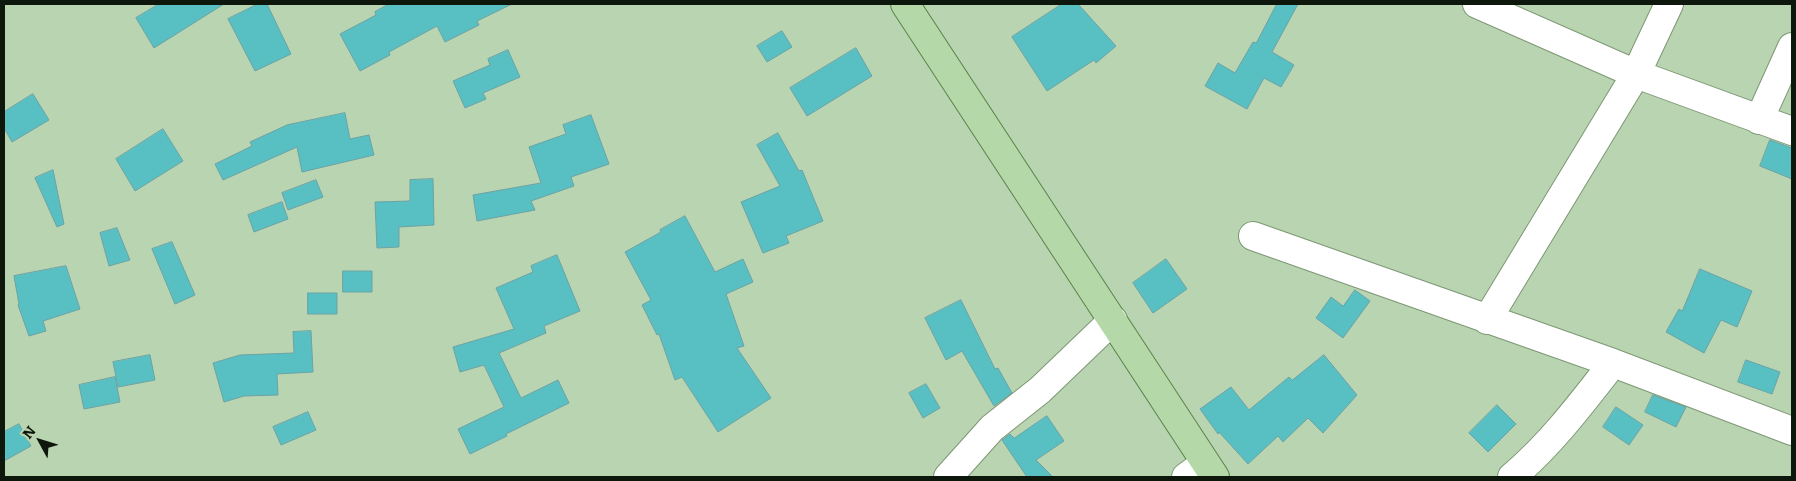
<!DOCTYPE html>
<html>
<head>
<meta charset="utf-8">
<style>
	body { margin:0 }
	#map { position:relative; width:1796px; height:481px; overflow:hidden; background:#b9d4b0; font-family:Literata,serif }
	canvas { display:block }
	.frame { position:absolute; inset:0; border:5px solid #0e170b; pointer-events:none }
	.north { position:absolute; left:15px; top:416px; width:50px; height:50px; -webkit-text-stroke:4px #b9d4b0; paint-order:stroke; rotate:309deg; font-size:14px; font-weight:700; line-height:20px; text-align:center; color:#0e170b }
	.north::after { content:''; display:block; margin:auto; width:18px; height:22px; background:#0e170b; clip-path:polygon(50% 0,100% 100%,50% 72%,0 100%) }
</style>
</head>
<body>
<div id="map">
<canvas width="1796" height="481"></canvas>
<div class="frame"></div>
<div class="north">N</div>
</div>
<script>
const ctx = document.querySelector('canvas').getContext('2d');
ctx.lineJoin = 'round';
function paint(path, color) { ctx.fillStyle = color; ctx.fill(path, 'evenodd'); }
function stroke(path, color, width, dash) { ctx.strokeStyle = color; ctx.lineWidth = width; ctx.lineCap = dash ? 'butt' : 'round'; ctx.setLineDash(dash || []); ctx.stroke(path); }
const building = new Path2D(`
	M 159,4 L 224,4 L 154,48 L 136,18 Z
	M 258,4 L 267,4 L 291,54 L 255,71 L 228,19 Z
	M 389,4 L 512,4 L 477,21 L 479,25 L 445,42 L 437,26 L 389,52 L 390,55 L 360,71 L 340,34 L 376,15 L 375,12 Z
	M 1062,4 L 1078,4 L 1116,46 L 1096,63 L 1094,60 L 1047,91 L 1012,37 Z
	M 1277,4 L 1298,4 L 1272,52 L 1294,65 L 1281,87 L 1264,78 L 1247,109 L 1205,86 L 1218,63 L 1235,73 L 1253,42 L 1256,43 Z
	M 782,31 L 792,47 L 767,62 L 757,46 Z
	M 856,48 L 872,76 L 807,116 L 790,88 Z
	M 508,50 L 520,77 L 483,93 L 486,99 L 465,108 L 453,81 L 490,65 L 488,59 Z
	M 33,94 L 49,120 L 12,142 L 4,128 L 4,112 Z
	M 345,113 L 350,139 L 369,135 L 374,155 L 302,172 L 297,147 L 223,180 L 215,164 L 252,146 L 250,142 L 287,125 Z
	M 591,115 L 609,164 L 571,177 L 574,186 L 531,201 L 535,210 L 477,221 L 473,195 L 541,183 L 529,147 L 566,134 L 563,125 Z
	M 163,129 L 183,161 L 135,191 L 116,159 Z
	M 778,133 L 799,171 L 802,170 L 823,221 L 786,236 L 789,243 L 763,253 L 741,202 L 780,186 L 757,145 Z
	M 1770,140 L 1792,148 L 1792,179 L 1760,166 Z
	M 53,170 L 64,224 L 57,227 L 35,178 Z
	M 433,179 L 434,225 L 399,227 L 399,247 L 377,248 L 375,202 L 410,201 L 410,180 Z
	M 316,180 L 323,197 L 288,210 L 282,193 Z
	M 282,202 L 288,219 L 254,232 L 248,215 Z
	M 685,216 L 715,272 L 743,259 L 753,282 L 726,294 L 744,346 L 737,348 L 771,398 L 718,432 L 682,377 L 675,380 L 659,334 L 657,335 L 642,305 L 651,300 L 625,252 L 661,232 L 660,230 Z
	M 117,228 L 130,260 L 109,266 L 100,233 Z
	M 172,242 L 195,295 L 175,304 L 152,249 Z
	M 557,255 L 580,311 L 544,326 L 546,333 L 499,353 L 521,398 L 558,380 L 569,403 L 506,434 L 507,436 L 470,454 L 458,429 L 504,407 L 484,365 L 460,372 L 453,347 L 514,329 L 496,288 L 533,272 L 531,266 Z
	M 1166,259 L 1187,289 L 1153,313 L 1133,283 Z
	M 66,266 L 80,309 L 43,321 L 46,331 L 29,336 L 18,305 L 19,304 L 14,276 Z
	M 1700,269 L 1752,291 L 1737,327 L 1721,320 L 1704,353 L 1666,332 L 1679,309 L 1682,311 Z
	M 343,271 L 372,271 L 372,292 L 343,292 Z
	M 1355,290 L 1370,301 L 1343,338 L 1316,318 L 1331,297 L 1343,306 Z
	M 308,293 L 337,293 L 337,314 L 308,314 Z
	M 961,300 L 995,369 L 998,368 L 1012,393 L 994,406 L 962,351 L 946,360 L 925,318 Z
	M 311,331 L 313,372 L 277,374 L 278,395 L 244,396 L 224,402 L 213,363 L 240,355 L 294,353 L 293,332 Z
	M 150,355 L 155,380 L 118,387 L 113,362 Z
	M 1324,355 L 1357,395 L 1323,433 L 1308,418 L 1283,442 L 1278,436 L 1248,464 L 1219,432 L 1218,434 L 1200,409 L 1231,387 L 1249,410 L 1289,377 L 1292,380 Z
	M 1746,360 L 1780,372 L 1772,394 L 1738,382 Z
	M 115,377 L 120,402 L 84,409 L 79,385 Z
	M 926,384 L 940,408 L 923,418 L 909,393 Z
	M 1653,395 L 1686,407 L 1676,427 L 1645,412 Z
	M 1497,405 L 1516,424 L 1488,452 L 1469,433 Z
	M 1616,407 L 1643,425 L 1629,445 L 1603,427 Z
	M 308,412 L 316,430 L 281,445 L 273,427 Z
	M 1047,416 L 1064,441 L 1036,460 L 1053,477 L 1027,477 L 1002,440 L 1010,434 L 1014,438 Z
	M 19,424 L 31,446 L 4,461 L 4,432 Z`);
paint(building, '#58c0c3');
stroke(building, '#6ca2a4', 1);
const minor = new Path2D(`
	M 1477,4 L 1636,74 L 1792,131
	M 1759,120 L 1792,47
	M 1253,236 L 1613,363 L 1792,431
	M 1487,320 L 1636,74 L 1669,4
	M 948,477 L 992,428 L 1040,390 L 1113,320
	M 1186,477 L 1205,463
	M 1512,477 C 1551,444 1581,404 1613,363`);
const primary = new Path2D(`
	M 905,4 L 1215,477`);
stroke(minor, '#7d9775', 30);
stroke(primary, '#59844b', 30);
stroke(minor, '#fff', 28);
stroke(primary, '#b4d8a8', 28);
</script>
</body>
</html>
